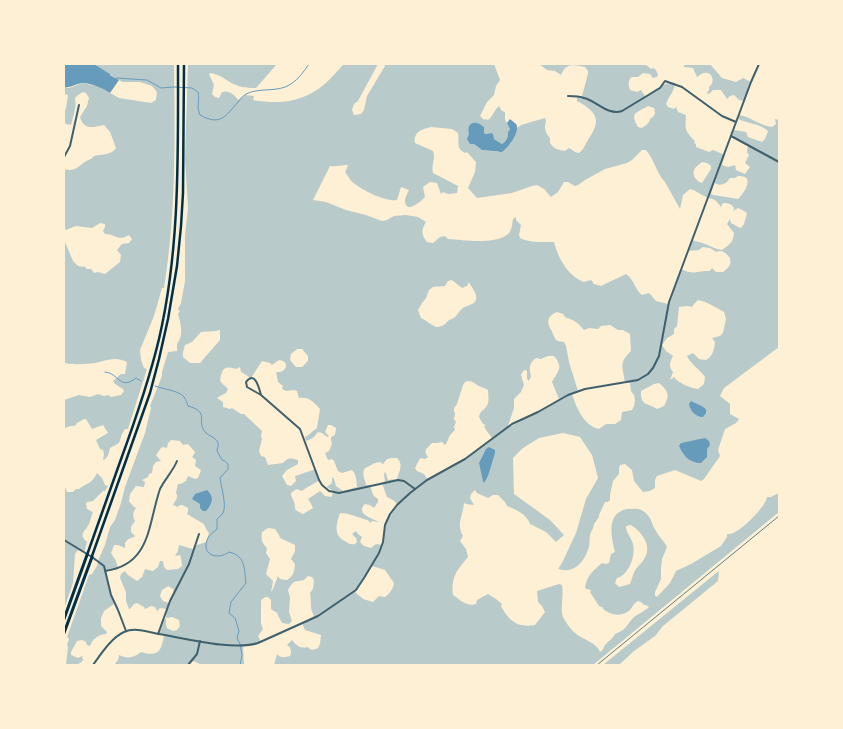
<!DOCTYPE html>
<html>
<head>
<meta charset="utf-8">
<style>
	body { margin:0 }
	#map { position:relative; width:843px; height:729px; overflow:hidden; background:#fdf0d5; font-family:"Playfair Display",serif }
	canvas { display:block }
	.frame { position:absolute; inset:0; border:65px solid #fdf0d5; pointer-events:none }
</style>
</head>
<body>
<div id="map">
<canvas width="843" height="729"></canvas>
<div class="frame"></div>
</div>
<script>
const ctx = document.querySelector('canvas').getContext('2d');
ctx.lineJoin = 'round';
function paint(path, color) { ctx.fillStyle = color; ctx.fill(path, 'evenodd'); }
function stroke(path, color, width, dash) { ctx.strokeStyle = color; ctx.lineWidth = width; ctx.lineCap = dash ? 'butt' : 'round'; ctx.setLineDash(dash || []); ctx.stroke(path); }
paint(new Path2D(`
	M 94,64 L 174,64 C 175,138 176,215 164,288 L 162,288 L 154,316 L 140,350 L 141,360 L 144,368 L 147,369 L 128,429 L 125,429 L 122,434 L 119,443 L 110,448 C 109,452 108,459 103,460 L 104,454 L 103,450 L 100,449 L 96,440 L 108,433 L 103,425 L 92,429 L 86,419 L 84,419 L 77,423 L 76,425 C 72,427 69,425 64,429 L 64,400 L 79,395 L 90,397 L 98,394 L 104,396 L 108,395 L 111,397 L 121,395 L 124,391 L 123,389 L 115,384 L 113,381 L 121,374 L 125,374 L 127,362 C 116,356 107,360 95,363 C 87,364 73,365 65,363 L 64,364 L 64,240 L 65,242 L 73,261 L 78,266 L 83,267 L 84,266 L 87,269 L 91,269 L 94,273 L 98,272 L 105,274 L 120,262 L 121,255 L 117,250 L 122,244 L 129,243 L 132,239 L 129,235 C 118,242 116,234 105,234 L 103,231 L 105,227 L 105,224 L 100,223 L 92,228 L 76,226 L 66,230 L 64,227 L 64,169 C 78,173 79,163 91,159 L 94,156 C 102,154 112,155 116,148 L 110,132 L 104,125 C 94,127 84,131 80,117 L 87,106 L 89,98 L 86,93 L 83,92 L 78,95 L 75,98 C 77,107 73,116 71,125 L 66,124 L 64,122 L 65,118 L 64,113 L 66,108 L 68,95 L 64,94 L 64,87 L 69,88 L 83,83 L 104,88 L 110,93 L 119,98 L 151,103 L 156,100 L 157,92 L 152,86 L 140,82 L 122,82 Z
	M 188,64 L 277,64 L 256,88 C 249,88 243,88 236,85 C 226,81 222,75 211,73 L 209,74 L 214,85 L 212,94 L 215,97 L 219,98 L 222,92 C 229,90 234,94 238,100 L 245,95 L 254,96 L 253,100 C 274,104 297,103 315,91 C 326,85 335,73 344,64 L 378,64 L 358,101 L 354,104 L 352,110 L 354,115 L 361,114 L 364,110 L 367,96 L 385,66 L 384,64 L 494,64 L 500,80 L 496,86 L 494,95 L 487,102 L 480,116 L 484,120 L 485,119 L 488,120 C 492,118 494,110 499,106 L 502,111 L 505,112 L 505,120 L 510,127 L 510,129 L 508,132 C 508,137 507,141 502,144 L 494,139 L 491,133 L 486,134 L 484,133 L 484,127 L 481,125 L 469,134 L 470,144 L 474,144 L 482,150 L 498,152 L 510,144 L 517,128 L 521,125 L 545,118 L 546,121 C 544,128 545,133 550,138 L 550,143 C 554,149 558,150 565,151 L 569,148 L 575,152 L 579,153 C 584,149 585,145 588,140 C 591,135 596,128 596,121 C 596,112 585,105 577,101 L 577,96 L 582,96 L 588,74 L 588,71 L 585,67 C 574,65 566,62 561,75 L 555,71 L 547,70 L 539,64 L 645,64 L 651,69 L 653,68 L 656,70 L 658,75 L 657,77 L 653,78 L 650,74 L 643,73 L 638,77 L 632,77 C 628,79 628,86 630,90 L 637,92 L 641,90 L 645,96 C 654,91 664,81 675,83 C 674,93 669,95 666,104 L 668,107 L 674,109 L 676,107 L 678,112 L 686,115 C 685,130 685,131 695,141 L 694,143 L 696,144 L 696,147 L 709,152 L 713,150 L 725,155 L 722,165 L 728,167 L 735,165 L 736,170 L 745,174 L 750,167 L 745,163 L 749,155 L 747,152 L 748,145 L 732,136 L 734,130 L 746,132 L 748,137 L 762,142 L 765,139 L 768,131 C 759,123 749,124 738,119 L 739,115 C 751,117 761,126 772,127 L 776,124 L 775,119 L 779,120 L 779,347 L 724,388 L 720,396 L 730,404 L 730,414 L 739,419 L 736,423 L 725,429 L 718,450 L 720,456 L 704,479 L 701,481 L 675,470 L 657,476 L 655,480 L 655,488 L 650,491 L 643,492 L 634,481 L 632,470 L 625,464 L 620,465 L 619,468 L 619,474 L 613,481 L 610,495 L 610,500 L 608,502 L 605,502 L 599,515 L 599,517 L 594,524 C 594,528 591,531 590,535 C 589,539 590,543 589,547 C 584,562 575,574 558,569 L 562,563 L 576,533 L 586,499 L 598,478 L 592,455 L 580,437 L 563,433 L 539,438 L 523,448 L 513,458 L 514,494 L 550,520 L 564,535 L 556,542 L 546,532 L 530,524 C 527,514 515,509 507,506 L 505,502 L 498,495 L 493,495 L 488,498 L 477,493 L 475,490 L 471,494 L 470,498 L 474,505 L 466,504 L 464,503 C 463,516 456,524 463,536 L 460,541 L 466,549 L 468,557 C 457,570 451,577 453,595 C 460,600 467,607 476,604 L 477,600 L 488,594 L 496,599 L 502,604 L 501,606 C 509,621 517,628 535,625 L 545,612 L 542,606 L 538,602 L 537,591 L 559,584 L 562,585 C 564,595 560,609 563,617 C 565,621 571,630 575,633 C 582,639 597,643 600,652 C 604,650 603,647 606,644 C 609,640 613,639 615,634 C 628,629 626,625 634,617 C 639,613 644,612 649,607 L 646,605 L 644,605 L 641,602 L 638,601 C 634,603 633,606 630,610 C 624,616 613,616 606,611 C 599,606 607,609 599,606 L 590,592 L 591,590 L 587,589 L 585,588 C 586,576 594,570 602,563 L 606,564 L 609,563 L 611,554 L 615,552 C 611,536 606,512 628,509 C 633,509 639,508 643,511 C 653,518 650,522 656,531 C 659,537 664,541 667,547 L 662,559 L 661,568 L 661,579 L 655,592 L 655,596 L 657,597 L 670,583 L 676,571 L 691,564 L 721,546 L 727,537 L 727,534 C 731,534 731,534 735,532 C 744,528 766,506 767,497 L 771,497 L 779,493 L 779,512 L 593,665 L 274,665 L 277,654 C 281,659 285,657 290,656 C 292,652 291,647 287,645 L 292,640 C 297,646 300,649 308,647 C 311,651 314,650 318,648 L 320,644 L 321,635 L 305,630 L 302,623 L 314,616 C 309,607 312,603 310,593 L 313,589 L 314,580 L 312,577 L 308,576 L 304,580 L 294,582 L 291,585 L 288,590 L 290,598 L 289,612 L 292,621 L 289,624 L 282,623 L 277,613 L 271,609 L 271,600 L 268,597 C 264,597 263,598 261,601 L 261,624 L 263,629 L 258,636 L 261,642 L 254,645 L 243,646 L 244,665 L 202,665 L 193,661 L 188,665 L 114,665 L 118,660 L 119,655 C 127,659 134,658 141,652 C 158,657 161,652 164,636 L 158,633 L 163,621 L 166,618 L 167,609 L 160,608 L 157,611 L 155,607 L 151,606 L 145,609 L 144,607 L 137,603 L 134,604 L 130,609 L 129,609 L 126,601 L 126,592 L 120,578 L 121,574 L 125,571 L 128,575 L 137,581 L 142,577 L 145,569 L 153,571 L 158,567 L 160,561 L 163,561 L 164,567 L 167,570 L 178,569 L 182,566 L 181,558 L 180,555 L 175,556 L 178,551 L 179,545 L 193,549 L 194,546 L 206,542 L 209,533 L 206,529 L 204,524 L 187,514 L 188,511 L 188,508 L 182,505 L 180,505 L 178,507 L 173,505 L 177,498 L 177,495 L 176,493 L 178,484 L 181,484 L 186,481 L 188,476 L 195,479 L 198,478 L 201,470 L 195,466 L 196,460 L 192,457 L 194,454 L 195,452 L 188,444 L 183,445 L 180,441 L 171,440 L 168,443 L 167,448 L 163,447 L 161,448 L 156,455 L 161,461 L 156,462 L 153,466 L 152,473 L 149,474 L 148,477 L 142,480 L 145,482 L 144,487 L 136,486 L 130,494 L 129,501 L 133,506 L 136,508 C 132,513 133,517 135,521 L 131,527 L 131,532 L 135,536 L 134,537 L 128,539 L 125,543 L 125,548 L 118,545 L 114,545 L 111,553 L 116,561 L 118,568 L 105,572 L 111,596 L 114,604 L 104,611 L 101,618 L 101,626 L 107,632 L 106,634 C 99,634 92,639 90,646 L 87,645 L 86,642 L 82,640 L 77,641 L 71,652 L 71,655 L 78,658 L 82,656 L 83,660 C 79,666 72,665 66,665 L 68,647 L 67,645 L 69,639 L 67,637 L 89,575 L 92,574 L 97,566 L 98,561 L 105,545 L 110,527 L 115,520 L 121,503 L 125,487 L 145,433 L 151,408 L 150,406 L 162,376 L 162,372 L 168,352 L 177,351 L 177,344 C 184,335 181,325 178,314 L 180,311 L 178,309 L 181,303 L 185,281 L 185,235 L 188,208 L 185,159 ZM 648,106 L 654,108 L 655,113 L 654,116 L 650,119 C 649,124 646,125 642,128 L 638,127 C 630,112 635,114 648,106 ZM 431,127 L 452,129 L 458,133 C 460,141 455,148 465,153 L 467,152 L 476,162 L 475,172 L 468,188 L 477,198 L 512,193 L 532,186 L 537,185 L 544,189 L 551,197 L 558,192 L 564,182 L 568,182 L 575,186 L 578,185 L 585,180 L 605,169 L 627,163 L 632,160 L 642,150 L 646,150 C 654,159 657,174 665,182 L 680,209 L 683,195 L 690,189 C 697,191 698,193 704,196 C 714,201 713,196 721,207 L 723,203 C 728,203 732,204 734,208 L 733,211 L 738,208 L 744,211 L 747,213 L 744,224 L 741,228 L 738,227 L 731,223 L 730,219 L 727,224 L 734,233 C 733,243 730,244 722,250 C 715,249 711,246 705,244 C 701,242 697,242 692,240 L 688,251 L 699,250 L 703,247 L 710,248 L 716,252 C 722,249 726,253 730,258 C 732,265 728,268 723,272 L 716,272 L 712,268 L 710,271 C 697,270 695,276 681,269 L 668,304 L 656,301 L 649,293 L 642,295 C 635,290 634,279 626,274 L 601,286 L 594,284 L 591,280 L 584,282 C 568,276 558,258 554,242 C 543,242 530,243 520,238 L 519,235 L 521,225 L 516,220 L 516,217 L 513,219 C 512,224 512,231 508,234 C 495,245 464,240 448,239 L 445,236 L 440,237 L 433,243 L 427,242 C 421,234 421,230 426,222 L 418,217 L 406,215 L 394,216 L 387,220 L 382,221 L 366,215 L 346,210 L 326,202 L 313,200 L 330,166 C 336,167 341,165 348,165 L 346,170 L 345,172 C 348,176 351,182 355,184 C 364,191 386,202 397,200 L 401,187 L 409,190 C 408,192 404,199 405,202 C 407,214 421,201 425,197 L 423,187 L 430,182 L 437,183 L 441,194 L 443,192 L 448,194 L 457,193 L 458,186 L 433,173 C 431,165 436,158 433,151 L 415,143 C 413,132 422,129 431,127 ZM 702,162 L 707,163 L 711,166 L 711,169 L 702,183 C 696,181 690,174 696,167 C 698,165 700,164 702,162 ZM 738,176 C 741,176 745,176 747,179 C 750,185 742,195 738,199 L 714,195 L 711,194 L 714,183 L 720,185 L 726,183 L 730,178 L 735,178 ZM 452,280 L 462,288 L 467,286 L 469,282 C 471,287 478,294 476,300 C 474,305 467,305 463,308 C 459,311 458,314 455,317 C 453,319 450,319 448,321 C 445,324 444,326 438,327 C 433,327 426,320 421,318 L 418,310 L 422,303 L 426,298 L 429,290 L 433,287 L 445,286 L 448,281 ZM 698,300 C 707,302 714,306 722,311 L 724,312 L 726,319 L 723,333 L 720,336 L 712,338 L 715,342 C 714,350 713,356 706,360 L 699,359 L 693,353 L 687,356 C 689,362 700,370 705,377 L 704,384 L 698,389 C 691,388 679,384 674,377 L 670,380 L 673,372 C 668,366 670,362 673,356 L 666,351 L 662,345 L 667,338 L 674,334 L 674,329 L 677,326 L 679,307 L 688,306 L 692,307 L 694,304 ZM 557,312 L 563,314 L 566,318 C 574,319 579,324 584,330 L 589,328 L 598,329 L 601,326 L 610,325 L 618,330 L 623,330 L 630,334 L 631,351 C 618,364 623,366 625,383 L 630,383 L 631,391 L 634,395 L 635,400 L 634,406 L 632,410 L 622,412 L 621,420 L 615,424 L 606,424 L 599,429 C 584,426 576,407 572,394 L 578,391 L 569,362 L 566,346 L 564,342 L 558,341 L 556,340 C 553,336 553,332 550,328 C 546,320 549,315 557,312 ZM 220,330 L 220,340 L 200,363 L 190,363 L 183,357 L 183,352 L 185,345 L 192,342 L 201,332 L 216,331 ZM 297,349 L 302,349 L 308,356 L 308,361 L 302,367 L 296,367 L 290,360 L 291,354 ZM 548,356 L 554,356 C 564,368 558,371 552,382 L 559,399 L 512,426 L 508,426 L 514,408 L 514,399 L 521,392 L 524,385 L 521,375 L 523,371 L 525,370 L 527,371 L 527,379 L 529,381 L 531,376 C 529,368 529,363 536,358 L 541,359 ZM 279,360 C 292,362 285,374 276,372 L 278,382 L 283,386 L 282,389 L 286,391 L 294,390 L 297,391 L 299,398 C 310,397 312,401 320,409 L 317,428 C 312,431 311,434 305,437 L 306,441 L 313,438 L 318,432 L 322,433 L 327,437 L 329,436 L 325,432 L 328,425 L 331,425 L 336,428 L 335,435 L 331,437 L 331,440 L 332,444 L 329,451 L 325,453 L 328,460 L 332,459 L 334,461 L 338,471 L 342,473 L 352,470 C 357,475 356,481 357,487 L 343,491 L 336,486 L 334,479 L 332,477 L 332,483 L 327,487 L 334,492 L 331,497 L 325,496 L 320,491 L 308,499 L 310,502 L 313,508 L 303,514 L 297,511 L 295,509 C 295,507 295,504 294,502 C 292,495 287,494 297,489 L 302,491 L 306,488 L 320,480 L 316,469 L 295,476 L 296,481 L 291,486 L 287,485 L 282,476 L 287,470 L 298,464 L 298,460 C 291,458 288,457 283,463 L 268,465 L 265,457 L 261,456 L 259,451 L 262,439 L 261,436 L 262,431 L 244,414 L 241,414 L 232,408 L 230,409 L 223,407 L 223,402 L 217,398 L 220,396 L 226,393 L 228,389 C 225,385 222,385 220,380 C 222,369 224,365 236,369 L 240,367 L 241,372 L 251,378 L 262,361 L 270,363 L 272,365 ZM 468,381 C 473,381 475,384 479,386 C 483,388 485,388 488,390 C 488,395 490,402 486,407 C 483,411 480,411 479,417 L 483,424 L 486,425 L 484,426 L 486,430 L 492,438 L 464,460 L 453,467 L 428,480 L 424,474 L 417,471 L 415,468 L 419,460 L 421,458 L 425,459 L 428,457 C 423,449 426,450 432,443 L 437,443 L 442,442 L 445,445 L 446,444 L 450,435 L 455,430 L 454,427 L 456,422 L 454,419 L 455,414 L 454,411 L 454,408 L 457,404 L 463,385 L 465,382 ZM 659,383 C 663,386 670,393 667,399 C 666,402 665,404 664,406 L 657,409 C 648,403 640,406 641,391 L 654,384 ZM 691,401 L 702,406 L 706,409 L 694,412 L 690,408 ZM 392,458 L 397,458 C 404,465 399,471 397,479 L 388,480 L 385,471 L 384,475 L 385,481 L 382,483 L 387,497 L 393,500 L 397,504 L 387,519 L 382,545 L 376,544 L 371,548 L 364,546 L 360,542 L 362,537 L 358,534 L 356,531 L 352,534 L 356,538 L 357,542 L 355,544 C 350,545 348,543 343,540 C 333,534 337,522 340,513 C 350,513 358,518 368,520 L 370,523 L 372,521 L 379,522 C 372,518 355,514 365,504 L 370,505 L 374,508 L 378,502 L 378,499 C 372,496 372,491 370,485 L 366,485 C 365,478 361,474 365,468 C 371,466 372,463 380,462 L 383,464 L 387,459 ZM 631,525 C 642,532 653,547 644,559 C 642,563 639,565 636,569 C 633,573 632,579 630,584 L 619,587 L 615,583 L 617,578 C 629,575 636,555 633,544 C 631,537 626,533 626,526 ZM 268,528 L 275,529 L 279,535 L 280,538 L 295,545 L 295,551 L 291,559 L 295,564 C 294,572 294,575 287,580 L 280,579 L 278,576 L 273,589 L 271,592 L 273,581 L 266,574 L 270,559 L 266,553 L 267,548 C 262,543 261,540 262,532 ZM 372,566 L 385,570 L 394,583 C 393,589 390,593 385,597 L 379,596 L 373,602 L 363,599 L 355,592 ZM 168,586 L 173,589 L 174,593 L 169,603 L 163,601 L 160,596 L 162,590 ZM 172,617 L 179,620 L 180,626 L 177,630 L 173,631 L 167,628 L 166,624 L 166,618 Z
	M 684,64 L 710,64 L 722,78 L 736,82 L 743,78 L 751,82 L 744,101 L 739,100 L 734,95 L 730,96 L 727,99 L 721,90 L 713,90 L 709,94 L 707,93 L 709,90 L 709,87 C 716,82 712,71 704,73 C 701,73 699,76 697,77 L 693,68 L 684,67 Z
	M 97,473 L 102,478 L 105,485 L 108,486 L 105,491 L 103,491 L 93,501 L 87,502 L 86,504 L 87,509 L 93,512 C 92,515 90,520 89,524 C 85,532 78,534 87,542 L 84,553 L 78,550 L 75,554 L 73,583 L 64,609 L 64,484 L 67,492 L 73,492 L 76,489 L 79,489 C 88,482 91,485 97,473 Z
	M 719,571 L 718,581 L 663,626 L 655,636 L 634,651 L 619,665 L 603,665 L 715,574 Z`), '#b9caca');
paint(new Path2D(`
	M 64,64 L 94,64 L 110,74 L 110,75 L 119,80 L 110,93 C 105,89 90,83 83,83 C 77,83 72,88 64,87 Z
	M 510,119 C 511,120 515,123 516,124 C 521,131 508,148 502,152 L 482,150 L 474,144 L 470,144 L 467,139 L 469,134 C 466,121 476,120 484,127 L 484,133 L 486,134 L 491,133 L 493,134 L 494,139 L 502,144 C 507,141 508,137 508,132 L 510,129 L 507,123 Z
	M 691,401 L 702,406 L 706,409 L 706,413 L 703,417 C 696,417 690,411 689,404 Z
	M 705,438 L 709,441 L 710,445 L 707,449 L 707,457 L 701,463 C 689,463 683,455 679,446 L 681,443 Z
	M 489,447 L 495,450 L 495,453 L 488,476 L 484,483 L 483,481 L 479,463 L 486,449 Z
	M 207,490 C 215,497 212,504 206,511 L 203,511 L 200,508 L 200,504 L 192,499 L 195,494 Z`), '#669bbc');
stroke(new Path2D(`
	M 116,78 L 147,80 L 161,88 L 173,87 L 192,88 L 198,92 C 200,102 196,105 200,115 C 220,126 225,117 238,102 C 240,99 243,96 246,94 C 260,87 278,93 291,84 C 299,79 304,71 309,64
	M 105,372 C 119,373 120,391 136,378 L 141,381
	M 155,386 C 163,389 180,391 184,397 C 186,400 187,403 188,406 C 211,412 195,421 206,433 C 209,436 217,438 218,443 C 219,445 217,448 217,451 L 222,460 L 225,461 L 228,464 L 228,469 L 220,478 C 221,487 227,505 223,513 C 222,515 218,518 217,519 L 217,529 C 214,532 210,534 208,538 C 200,554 217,561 229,552 C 246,556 244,569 246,583 L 231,602 L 229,613 L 235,618 L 239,631 L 237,638 L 240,644 L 242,655 L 240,665`), '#669bbc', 1);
stroke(new Path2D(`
	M 568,96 C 574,96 579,96 584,98 C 597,101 608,116 622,111 L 660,88 L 665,81 L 682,87 L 722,116 L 736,122
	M 731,136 L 779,162
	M 64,157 L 70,146 L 79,105
	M 261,395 C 259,388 255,370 246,382 L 247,387 L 261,395 L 300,429 L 319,480 L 322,485 L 329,491 L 339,493 L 398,480 L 404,481 L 415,489
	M 92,557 L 104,566 L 111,595 L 118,610 L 126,631
	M 105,571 C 151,565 148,524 160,489 C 165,479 173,471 177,461
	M 158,634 L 170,601 L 189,564 L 199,534
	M 188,665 L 197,654 L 200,641`), '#3f606c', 2);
stroke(new Path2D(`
	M 64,540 L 92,557
	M 93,665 C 101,654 111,638 124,632 C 135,627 148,632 159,634 C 184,638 233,651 258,643 L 318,616 L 356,590 L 364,578 L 379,553 L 383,542 L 385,525 L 390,514 L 397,505 L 410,493 L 427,480 L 465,459 L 512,424 L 538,412 L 568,395 L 585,389 L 638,380 L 648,374 L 653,368 L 659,356 L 669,302 L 751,82 L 759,64`), '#3f606c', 2);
stroke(new Path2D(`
	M 87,555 C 98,524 109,493 120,462 C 135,421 149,381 159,339 C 180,249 178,156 178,64
	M 92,556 L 150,393 L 159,359 L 168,319 L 177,266 L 181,226 L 183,193 L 184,64`), '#003049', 2.5);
stroke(new Path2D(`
	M 64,619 L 87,555
	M 64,633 L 92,557`), '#003049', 3);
stroke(new Path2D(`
	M 597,665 L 779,516`), '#657d81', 1);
</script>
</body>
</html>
